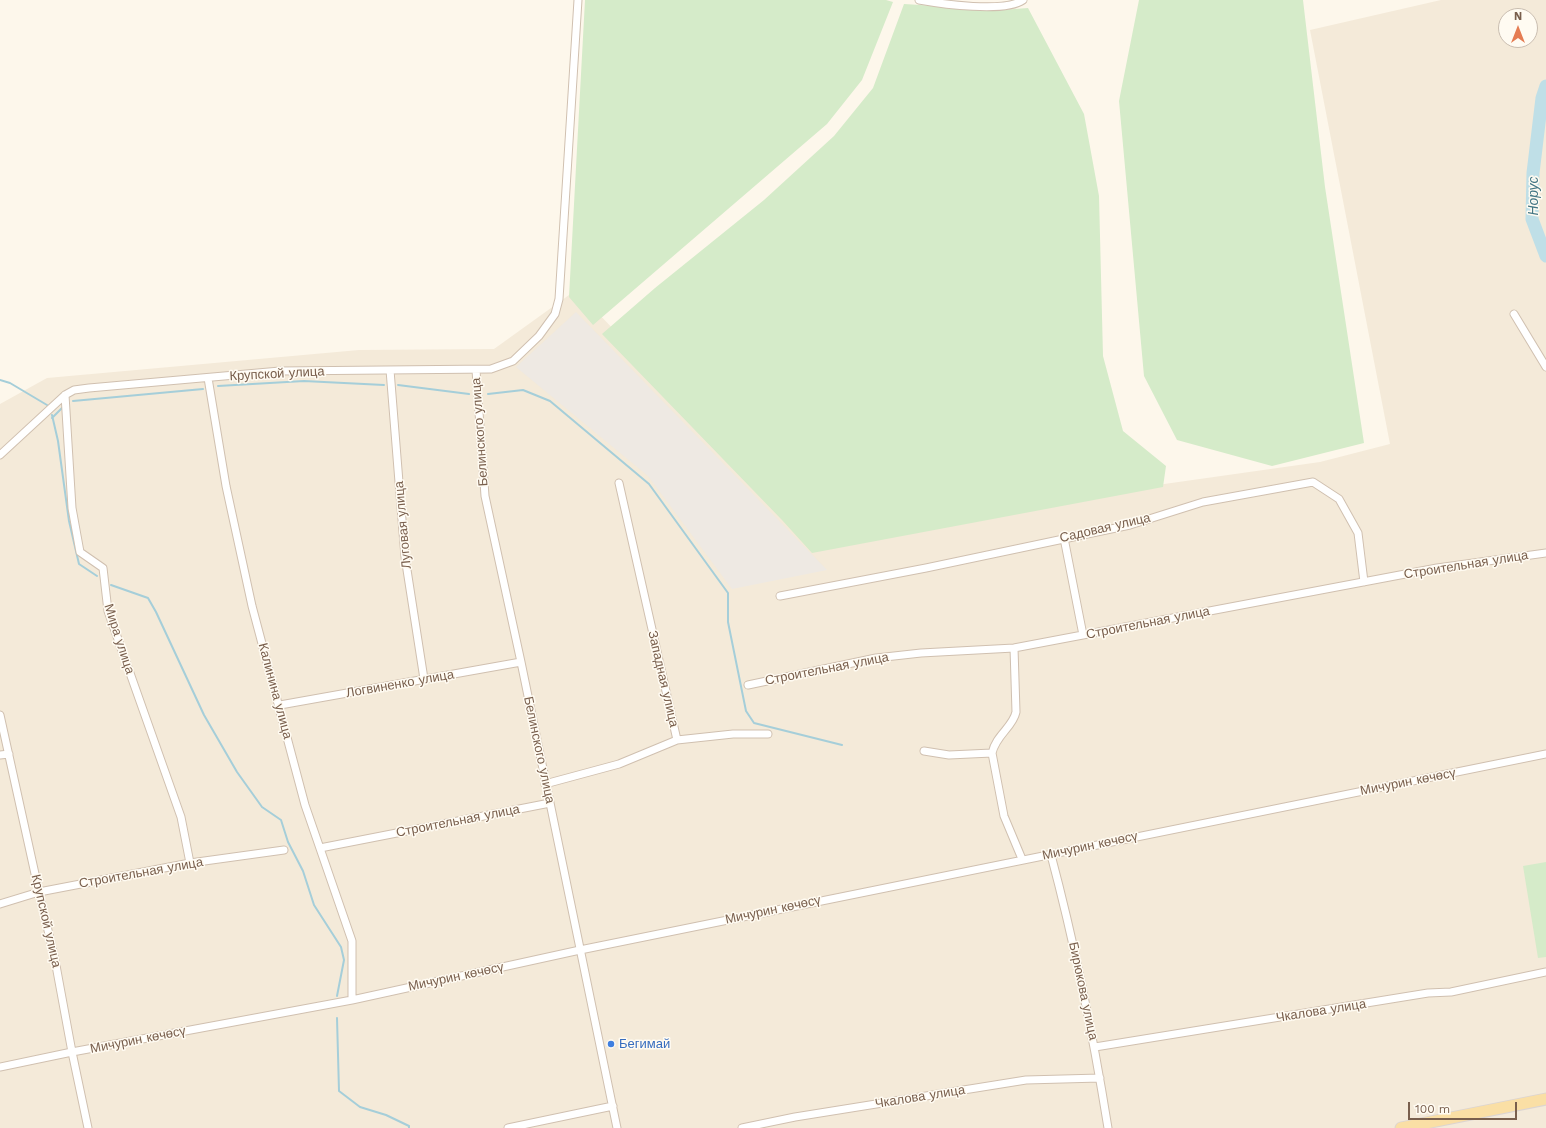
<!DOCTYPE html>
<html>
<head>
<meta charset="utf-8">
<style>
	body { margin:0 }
	#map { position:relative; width:1546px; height:1128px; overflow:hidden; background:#fdf7eb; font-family:"Work Sans",sans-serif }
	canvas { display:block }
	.north { position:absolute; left:1498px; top:8px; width:40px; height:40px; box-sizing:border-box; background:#fffbf2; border:1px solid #c9bdb0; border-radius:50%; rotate:0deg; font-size:11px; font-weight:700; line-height:16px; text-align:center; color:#795f4d }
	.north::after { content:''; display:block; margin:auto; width:14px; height:18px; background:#e57c52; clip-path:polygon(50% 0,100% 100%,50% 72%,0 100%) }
	.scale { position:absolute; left:1408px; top:1102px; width:109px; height:18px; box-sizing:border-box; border:2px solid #795f4d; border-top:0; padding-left:5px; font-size:12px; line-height:14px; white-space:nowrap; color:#795f4d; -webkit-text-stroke:3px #fffbf2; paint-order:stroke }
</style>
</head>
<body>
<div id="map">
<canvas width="1546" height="1128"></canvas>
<div class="north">N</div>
<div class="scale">100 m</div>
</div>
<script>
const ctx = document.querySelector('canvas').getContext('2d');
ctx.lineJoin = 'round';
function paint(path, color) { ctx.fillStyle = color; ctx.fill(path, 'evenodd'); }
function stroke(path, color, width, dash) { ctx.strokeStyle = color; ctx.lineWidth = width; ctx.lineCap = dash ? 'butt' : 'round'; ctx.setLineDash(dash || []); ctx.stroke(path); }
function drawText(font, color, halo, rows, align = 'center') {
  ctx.font = font + ' "Work Sans",sans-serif'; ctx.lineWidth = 3; ctx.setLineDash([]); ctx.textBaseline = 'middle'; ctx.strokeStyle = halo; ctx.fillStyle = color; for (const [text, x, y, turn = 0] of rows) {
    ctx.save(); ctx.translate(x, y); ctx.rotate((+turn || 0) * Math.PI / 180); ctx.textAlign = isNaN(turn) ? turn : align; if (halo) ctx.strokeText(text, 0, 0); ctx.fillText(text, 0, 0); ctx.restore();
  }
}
paint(new Path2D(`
	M 1441,0 L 1546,0 L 1546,1128 L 0,1128 L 0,404 L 47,378 L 359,350 L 494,349 L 576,290 L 718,439 L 1051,500 L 1320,462 L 1390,444 L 1310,30 ZM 1506,16 L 1530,16 L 1530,40 L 1506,40 Z`), '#f4ead9');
paint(new Path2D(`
	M 576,312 L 827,570 L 732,589 L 648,476 L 516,367 Z`), '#eee9e3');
paint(new Path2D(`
	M 585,0 L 886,0 L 893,2 L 862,80 L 827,124 L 593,325 L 569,297 Z
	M 1139,0 L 1303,0 L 1325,187 L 1364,443 L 1272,466 L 1177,440 L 1144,376 L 1119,101 Z
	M 904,4 L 1001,10 L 1028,8 L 1084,114 L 1099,196 L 1103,356 L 1123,431 L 1166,466 L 1163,487 L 812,553 L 782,520 L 602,334 L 655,288 L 764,200 L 834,136 L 873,88 Z
	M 1546,862 L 1546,957 L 1538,958 L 1523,866 Z`), '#d5ebc9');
stroke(new Path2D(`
	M 0,380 L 10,383 L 47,405
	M 398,385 L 469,394
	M 218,386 L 304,381 L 384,385
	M 488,394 L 523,390 L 550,401 L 649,484 L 728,593 L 728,622 L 746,711 L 754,723 L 842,745
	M 73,401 L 203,389
	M 52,415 L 58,441 L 69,521 L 79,564 L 97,576
	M 52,418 L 62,408
	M 111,585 L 148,598 L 156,612 L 204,715 L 237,772 L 262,807 L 281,820 L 288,842 L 303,871 L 314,905 L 341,947 L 344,960 L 337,996
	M 337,1018 L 339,1091 L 360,1107 L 386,1115 L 409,1126 L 409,1128`), '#a5ced9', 2);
stroke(new Path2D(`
	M 1546,86 L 1542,98 L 1533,173 L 1532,219 L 1546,256`), '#bfdfe7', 13);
const street = new Path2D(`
	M 919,0 C 942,4 1005,13 1023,0
	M 1514,314 L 1546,367
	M 390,370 L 405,557 L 424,679
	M 476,370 L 485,496 L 521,662 L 617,1128
	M 208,378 L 226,486 L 252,606 L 305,805 L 352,941 L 352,1000
	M 65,395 L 72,508 L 80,552 L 103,568 L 108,611 L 181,817 L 190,863
	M 0,455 L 65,395 L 74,390 L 89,388 L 280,371 L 491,369 L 513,361 L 539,336 L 555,314 L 559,299 L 578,0
	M 1064,538 L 1083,635
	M 780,596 L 926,568 L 1130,525 L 1203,502 L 1313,482 L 1339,499 L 1358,533 L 1364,582
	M 1014,648 L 1016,712 C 1013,727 996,735 992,753 L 1004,816 L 1022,859
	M 748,685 L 876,658 L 921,653 L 1014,648 L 1437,568 L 1546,553
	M 280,705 L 521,662
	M 0,715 L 39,892 L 55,960 L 72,1052 L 88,1128
	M 677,740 L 733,734 L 768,734
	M 924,751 L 949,755 L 992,753
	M 0,755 L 9,754
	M 545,784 L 619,764 L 677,740 L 619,483
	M 320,848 L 550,803
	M 1051,855 C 1075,945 1093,1035 1108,1128
	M 0,904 L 39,892 L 190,863 L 284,850
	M 1095,1047 L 1428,993 L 1451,992 L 1546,972
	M 0,1067 L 72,1052 L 352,1000 L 580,950 L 1546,754
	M 508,1128 L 613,1106
	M 742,1128 L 795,1117 L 1026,1080 L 1100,1078`);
const primary = new Path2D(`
	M 1401,1128 L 1546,1099`);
stroke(street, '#d0c0b0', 9);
stroke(primary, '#dcd5d1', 13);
stroke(street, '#fff', 7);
stroke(primary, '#fadfa5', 11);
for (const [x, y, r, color] of [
	[611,1044,4,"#3f7fe0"]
]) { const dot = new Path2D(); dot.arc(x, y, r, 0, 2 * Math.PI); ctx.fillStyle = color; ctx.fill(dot); stroke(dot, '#fffbf2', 1.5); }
drawText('13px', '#795f4d', '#fffbf2', [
	["Крупской улица",277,374,-3],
	["Белинского улица",480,432,-94],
	["Луговая улица",403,525,-95],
	["Садовая улица",1105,528,-13],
	["Строительная улица",1466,565,-9],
	["Строительная улица",1148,623,-11],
	["Мира улица",119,639,72],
	["Строительная улица",827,669,-11],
	["Западная улица",663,679,77],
	["Логвиненко улица",400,684,-10],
	["Калинина улица",275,691,75],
	["Белинского улица",539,750,78],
	["Мичурин көчөсү",1408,782,-11],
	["Строительная улица",458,821,-11],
	["Мичурин көчөсү",1090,846,-12],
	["Строительная улица",141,873,-10],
	["Мичурин көчөсү",773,910,-12],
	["Крупской улица",46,921,77],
	["Мичурин көчөсү",456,977,-12],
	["Бирюкова улица",1083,991,78],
	["Чкалова улица",1321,1011,-9],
	["Мичурин көчөсү",138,1040,-11],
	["Чкалова улица",920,1097,-9]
]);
drawText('13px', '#366cbe', '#fffbf2', [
	["Бегимай",619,1044]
], 'left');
drawText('italic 14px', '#437684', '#fffbf2', [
	["Норус",1534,196,-90]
]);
</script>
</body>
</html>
